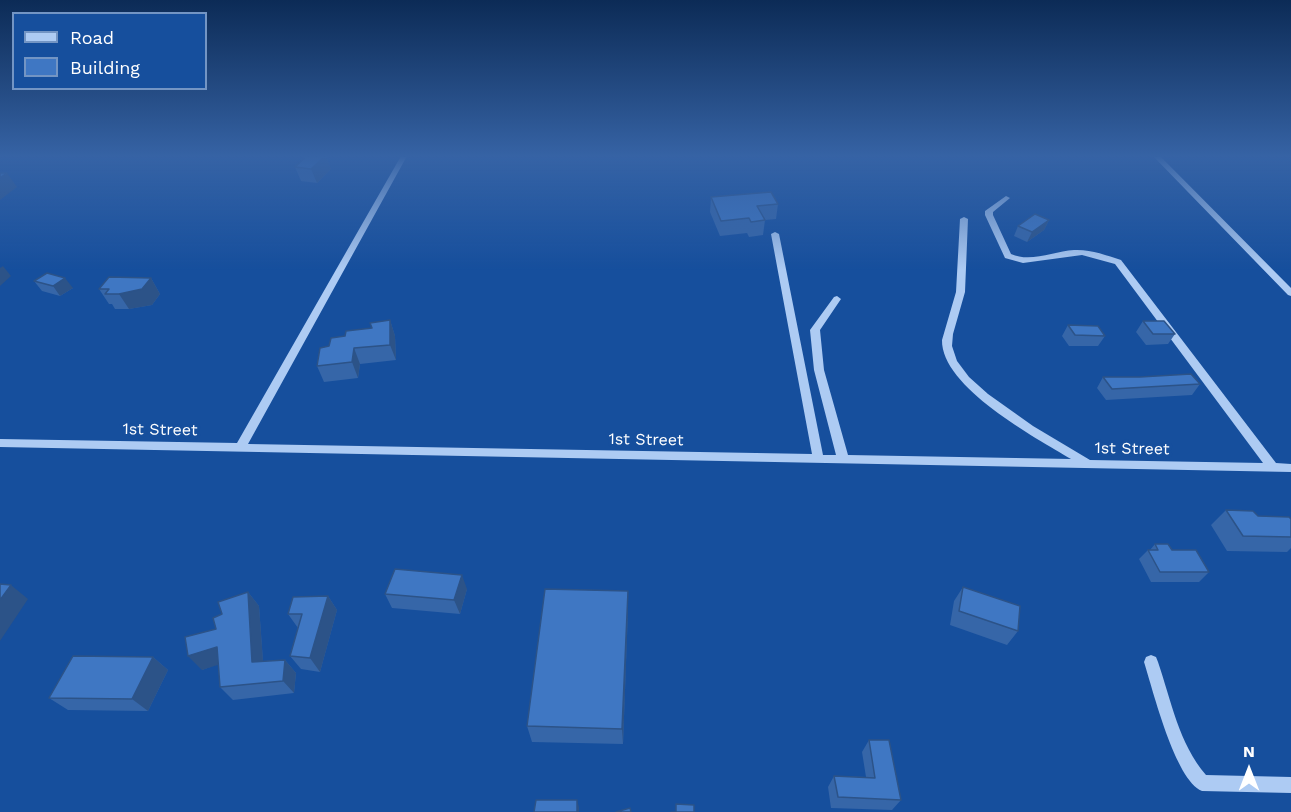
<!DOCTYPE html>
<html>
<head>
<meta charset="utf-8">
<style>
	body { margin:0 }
	#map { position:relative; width:1291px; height:812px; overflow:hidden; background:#164f9d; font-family:"Work Sans",sans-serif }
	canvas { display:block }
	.legend { position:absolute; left:12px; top:12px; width:195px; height:78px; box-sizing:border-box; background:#164f9d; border:2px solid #7395c4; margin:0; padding:8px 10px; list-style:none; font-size:18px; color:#fff }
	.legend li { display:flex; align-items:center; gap:12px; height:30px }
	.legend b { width:30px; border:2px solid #7395c4 }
	.north { position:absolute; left:1219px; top:740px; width:60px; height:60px; -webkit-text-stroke:4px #164f9d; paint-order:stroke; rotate:0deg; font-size:16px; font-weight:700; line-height:24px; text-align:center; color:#fff }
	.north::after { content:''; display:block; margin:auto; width:21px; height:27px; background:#fff; clip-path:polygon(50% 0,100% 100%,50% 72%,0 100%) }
</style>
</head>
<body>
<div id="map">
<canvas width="1291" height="812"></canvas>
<ul class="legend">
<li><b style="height:8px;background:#adcbf3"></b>Road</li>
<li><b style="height:16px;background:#3f77c3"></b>Building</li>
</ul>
<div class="north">N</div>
</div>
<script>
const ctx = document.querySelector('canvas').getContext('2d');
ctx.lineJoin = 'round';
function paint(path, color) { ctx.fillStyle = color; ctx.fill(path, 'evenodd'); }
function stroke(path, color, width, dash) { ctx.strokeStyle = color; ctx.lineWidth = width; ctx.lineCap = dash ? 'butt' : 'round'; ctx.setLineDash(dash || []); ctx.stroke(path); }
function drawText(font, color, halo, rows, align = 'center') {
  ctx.font = font + ' "Work Sans",sans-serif'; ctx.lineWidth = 6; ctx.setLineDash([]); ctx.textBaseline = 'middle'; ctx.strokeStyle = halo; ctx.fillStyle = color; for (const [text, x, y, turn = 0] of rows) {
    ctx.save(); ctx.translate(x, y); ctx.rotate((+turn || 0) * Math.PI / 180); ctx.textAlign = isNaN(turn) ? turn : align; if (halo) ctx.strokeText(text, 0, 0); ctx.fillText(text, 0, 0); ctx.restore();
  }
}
paint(new Path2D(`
	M 401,156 L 407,156 L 248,444 L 812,454 L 771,234 L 775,232 L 779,234 L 823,455 L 836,455 L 814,370 L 810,330 L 834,297 L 837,296 L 841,299 L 820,330 L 824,370 L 848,455 L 1071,459 C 1036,438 941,387 942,340 L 956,292 L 960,219 L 964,217 L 968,219 L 965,292 L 953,334 L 952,346 L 957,361 L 969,377 L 988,394 L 1033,426 L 1090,460 L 1263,463 L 1115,264 L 1082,255 L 1023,263 L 1005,258 L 985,215 L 985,211 L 1006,196 L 1010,198 L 993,212 L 993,215 L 1011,254 C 1031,263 1054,251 1074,250 C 1090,249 1106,255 1121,260 L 1276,463 L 1291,464 L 1291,472 L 0,447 L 0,439 L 237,443 Z
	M 1153,156 L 1160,156 L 1291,288 L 1291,296 L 1288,295 Z
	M 1151,655 L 1156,657 L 1158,662 C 1171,700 1179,744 1206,775 L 1291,777 L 1291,793 L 1202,791 C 1175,780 1153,690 1144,662 L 1146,657 Z`), '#adcbf3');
paint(new Path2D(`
	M 307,156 L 326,156 L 331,169 L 317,183 L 301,181 L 295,167 Z
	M 711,197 L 778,204 L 776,219 L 765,220 L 763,235 L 749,237 L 747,233 L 720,236 L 710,212 Z
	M 1049,220 L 1044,230 L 1027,242 L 1014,236 L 1018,226 Z
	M 151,278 L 160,294 L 152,305 L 129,309 L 115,309 L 112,304 L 109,304 L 99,289 Z
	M 34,281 L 73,288 L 60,296 L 42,291 Z
	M 390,320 L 395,336 L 396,360 L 360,364 L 358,378 L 324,382 L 317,366 L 329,346 L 345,336 L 371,328 Z
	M 1143,321 L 1175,334 L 1168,344 L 1146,345 L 1136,332 Z
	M 1068,325 L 1105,336 L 1098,346 L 1069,346 L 1062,336 Z
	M 1103,377 L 1140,377 L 1200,384 L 1192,395 L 1106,400 L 1097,388 Z
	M 1226,510 L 1258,516 L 1291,519 L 1291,548 L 1287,552 L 1227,551 L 1211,525 Z
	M 1155,544 L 1172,550 L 1209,572 L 1199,582 L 1151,582 L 1139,559 L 1148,550 L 1150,550 Z
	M 963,587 L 1018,631 L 1007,645 L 950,625 L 954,601 Z
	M 467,589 L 460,614 L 392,608 L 385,594 Z
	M 248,592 L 259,606 L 263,661 L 285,660 L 296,673 L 294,693 L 233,700 L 220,687 L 218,664 L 202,670 L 222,614 Z
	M 328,596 L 337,610 L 320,672 L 301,669 L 290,656 L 298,628 L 288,614 Z
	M 628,610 L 623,744 L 532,742 L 527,726 Z
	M 153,657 L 168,670 L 148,711 L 68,710 L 49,698 Z
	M 869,740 L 901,800 L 892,810 L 831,808 L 828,787 L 834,776 L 866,777 L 862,752 Z`), '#3666a8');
paint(new Path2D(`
	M 325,156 L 326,156 L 331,169 L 317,183 L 311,169 Z
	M 7,173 L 17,187 L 0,200 L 0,178 Z
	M 1049,220 L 1044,230 L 1027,242 L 1032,232 Z
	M 3,266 L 11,276 L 0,286 L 0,268 Z
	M 65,278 L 73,288 L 60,296 L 53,286 Z
	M 151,278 L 160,294 L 152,305 L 129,309 L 119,294 Z
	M 390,320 L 395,336 L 396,360 L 390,345 Z
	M 354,348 L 360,364 L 358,378 L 352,362 Z
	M 462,575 L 467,589 L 460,614 L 454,600 Z
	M 11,585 L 28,599 L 0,641 L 0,600 Z
	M 628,591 L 628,610 L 623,744 L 622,729 Z
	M 248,592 L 259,606 L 264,675 L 252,662 Z
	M 328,596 L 337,610 L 320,672 L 310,658 Z
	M 217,647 L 230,661 L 202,670 L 188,656 Z
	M 153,657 L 168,670 L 148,711 L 132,699 Z
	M 285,660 L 296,673 L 294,693 L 283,681 Z
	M 577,800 L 579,807 L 579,812 L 577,812 Z`), '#2c5388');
const building = new Path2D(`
	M 307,156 L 325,156 L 311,169 L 295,167 Z
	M 0,173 L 7,173 L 0,178 Z
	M 771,192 L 778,204 L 757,206 L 765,220 L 751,222 L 749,218 L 721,221 L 711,197 Z
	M 1035,214 L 1049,220 L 1032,232 L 1018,226 Z
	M 47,273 L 65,278 L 53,286 L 34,281 Z
	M 109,277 L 151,278 L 142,289 L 119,294 L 105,294 L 109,289 L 99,289 Z
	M 390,320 L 390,345 L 354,348 L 352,362 L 317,366 L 320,348 L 329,346 L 331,338 L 345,336 L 346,331 L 372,328 L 370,323 Z
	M 1143,321 L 1164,321 L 1175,334 L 1153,334 Z
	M 1068,325 L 1098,326 L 1105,336 L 1075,335 Z
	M 1191,374 L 1200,384 L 1112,389 L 1103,377 L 1140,377 Z
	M 1226,510 L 1253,511 L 1258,516 L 1289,517 L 1291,519 L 1291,537 L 1243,536 Z
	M 1155,544 L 1168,544 L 1172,550 L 1196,550 L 1209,572 L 1160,572 L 1148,550 L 1158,550 Z
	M 395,569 L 462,575 L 454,600 L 385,594 Z
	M 0,584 L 11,585 L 0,600 Z
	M 963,587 L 1020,606 L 1018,631 L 959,611 Z
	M 545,589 L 628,591 L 622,729 L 527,726 Z
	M 248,592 L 252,662 L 285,660 L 283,681 L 220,687 L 217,647 L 188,656 L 185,637 L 216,629 L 213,618 L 222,614 L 218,602 Z
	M 328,596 L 310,658 L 290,656 L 302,614 L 288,614 L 293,597 Z
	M 73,656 L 153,657 L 132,699 L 49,698 Z
	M 869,740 L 889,740 L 901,800 L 838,797 L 834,776 L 875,778 Z
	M 536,800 L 577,800 L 577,812 L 534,812 Z
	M 676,804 L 694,805 L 694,812 L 671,812 L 676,812 Z
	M 630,808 L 631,812 L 616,812 Z`);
paint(building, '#3f77c3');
stroke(building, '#2c5388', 1.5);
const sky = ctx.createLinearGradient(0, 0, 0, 270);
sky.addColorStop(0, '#0c2b56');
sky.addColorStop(0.58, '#3663a5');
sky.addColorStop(1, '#3663a500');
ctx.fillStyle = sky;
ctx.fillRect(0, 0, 1291, 270);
drawText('16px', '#fff', '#164f9d', [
	["1st Street",160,430,1],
	["1st Street",646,440,1],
	["1st Street",1132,449,1]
]);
</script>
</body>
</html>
